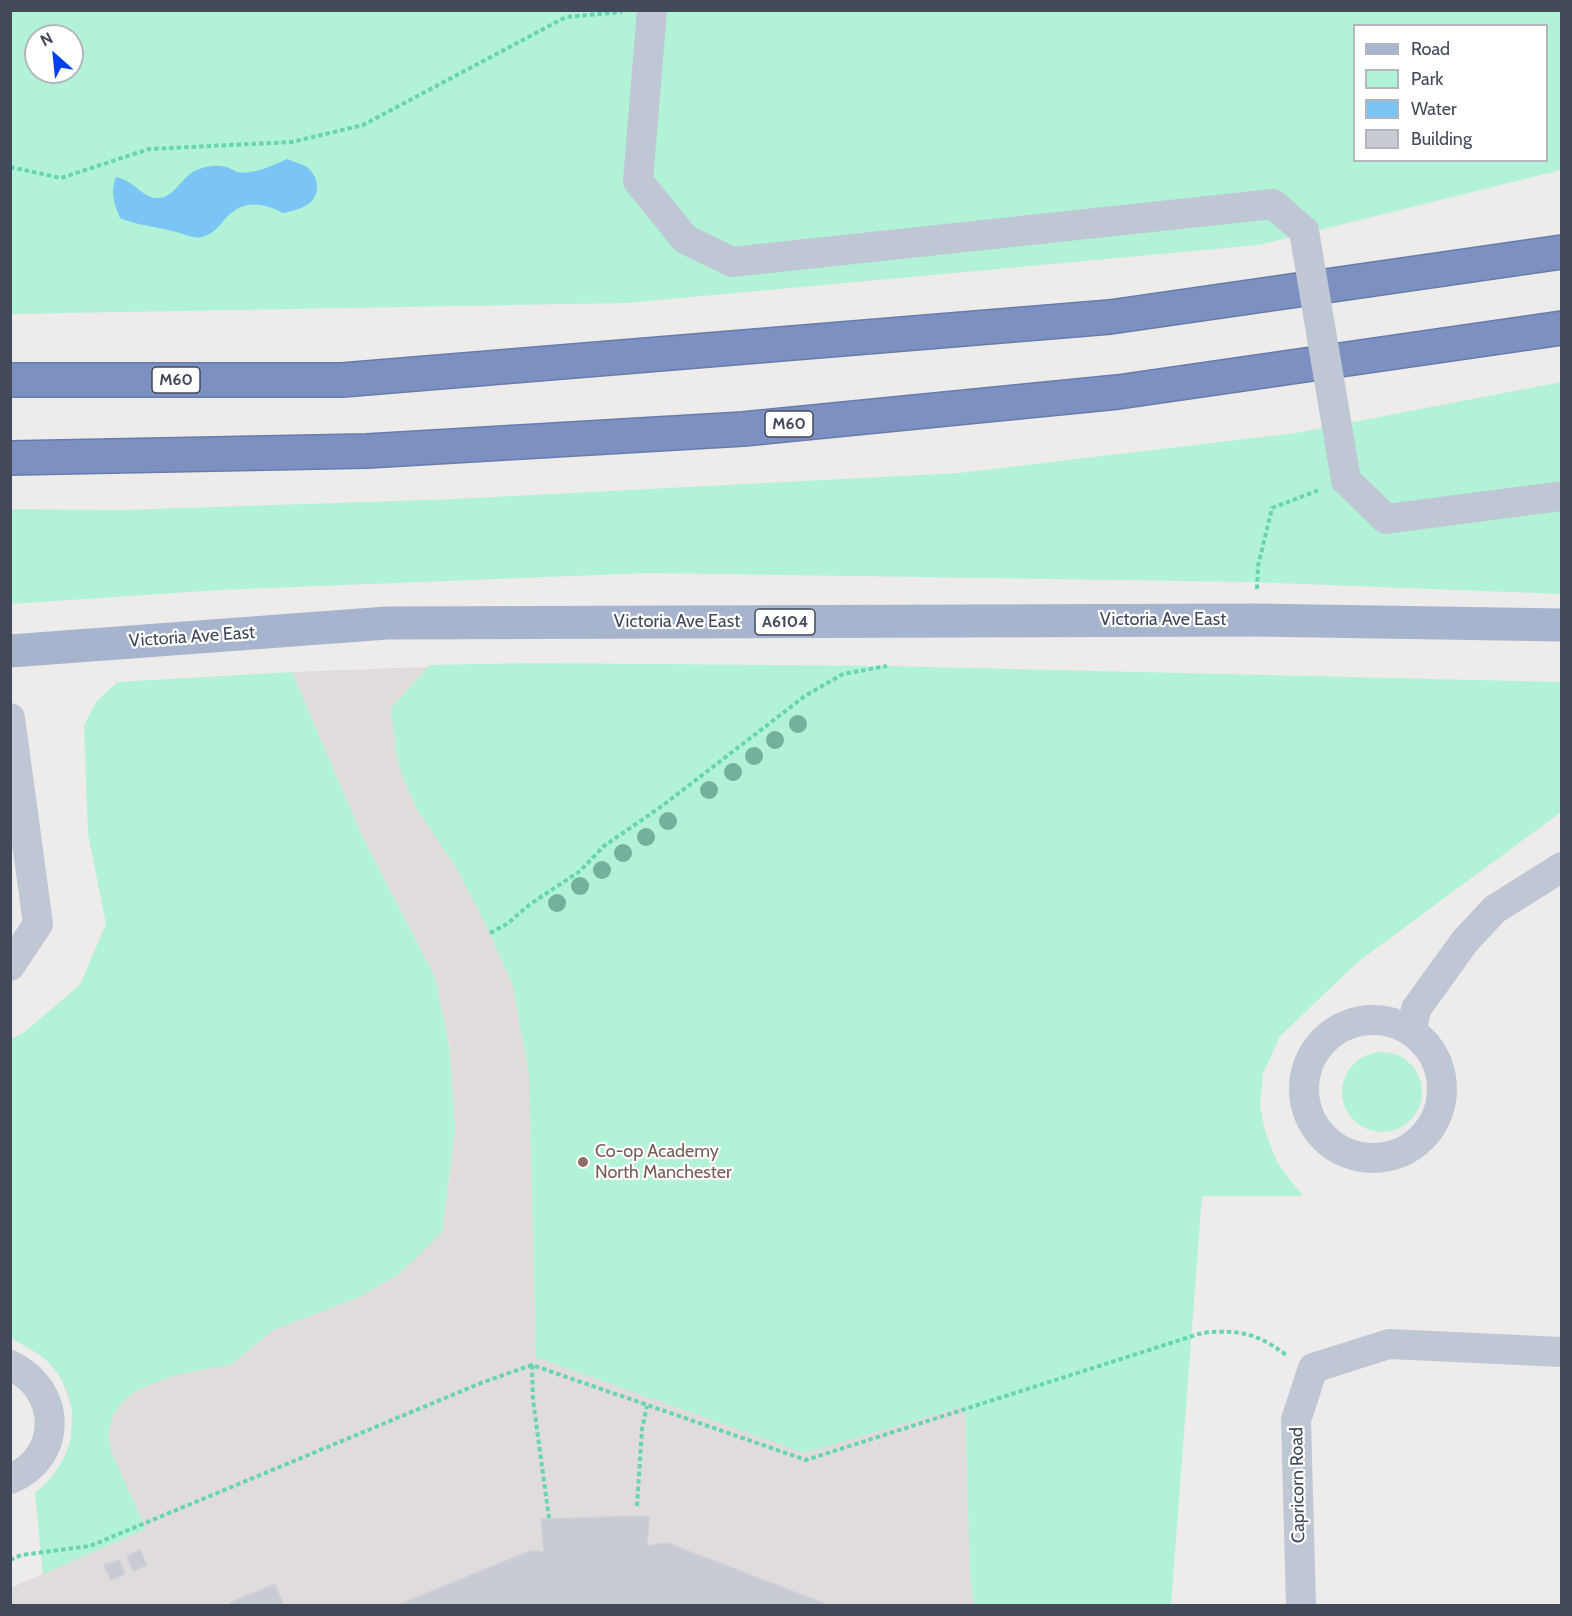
<!DOCTYPE html>
<html>
<head>
<meta charset="utf-8">
<style>
	body { margin:0 }
	#map { position:relative; width:1572px; height:1616px; overflow:hidden; background:#eeebeb; font-family:Cabin,sans-serif }
	canvas { display:block }
	.frame { position:absolute; inset:0; border:12px solid #424a5a; pointer-events:none }
	.legend { position:absolute; left:1353px; top:24px; width:195px; height:138px; box-sizing:border-box; background:#fff; border:2px solid #b3b7bd; margin:0; padding:8px 10px; list-style:none; font-size:18px; color:#424a5a }
	.legend li { display:flex; align-items:center; gap:12px; height:30px }
	.legend b { width:30px; border:2px solid #b3b7bd }
	.north { position:absolute; left:24px; top:24px; width:60px; height:60px; box-sizing:border-box; background:#fff; border:2px solid #b3b7bd; border-radius:50%; rotate:333deg; font-size:16px; font-weight:700; line-height:24px; text-align:center; color:#424a5a }
	.north::after { content:''; display:block; margin:auto; width:21px; height:27px; background:#0640ed; clip-path:polygon(50% 0,100% 100%,50% 72%,0 100%) }
</style>
</head>
<body>
<div id="map">
<canvas width="1572" height="1616"></canvas>
<div class="frame"></div>
<ul class="legend">
<li><b style="height:8px;background:#a7b4ce"></b>Road</li>
<li><b style="height:16px;background:#b2f3d7"></b>Park</li>
<li><b style="height:16px;background:#7ac5f5"></b>Water</li>
<li><b style="height:16px;background:#c9cbd4"></b>Building</li>
</ul>
<div class="north">N</div>
</div>
<script>
const ctx = document.querySelector('canvas').getContext('2d');
ctx.lineJoin = 'round';
function paint(path, color) { ctx.fillStyle = color; ctx.fill(path, 'evenodd'); }
function stroke(path, color, width, dash) { ctx.strokeStyle = color; ctx.lineWidth = width; ctx.lineCap = dash ? 'butt' : 'round'; ctx.setLineDash(dash || []); ctx.stroke(path); }
function drawText(font, color, halo, rows, align = 'center') {
  ctx.font = font + ' Cabin,sans-serif'; ctx.lineWidth = 4.5; ctx.setLineDash([]); ctx.textBaseline = 'middle'; ctx.strokeStyle = halo; ctx.fillStyle = color; for (const [text, x, y, turn = 0] of rows) {
    ctx.save(); ctx.translate(x, y); ctx.rotate((+turn || 0) * Math.PI / 180); ctx.textAlign = isNaN(turn) ? turn : align; if (halo) ctx.strokeText(text, 0, 0); ctx.fillText(text, 0, 0); ctx.restore();
  }
}
paint(new Path2D(`
	M 534,663 L 965,1386 L 970,1573 L 974,1605 L 11,1606 L 10,1588 L 43,1574 L 35,1493 L 52,1478 L 63,1463 L 71,1442 L 72,1409 L 62,1381 L 442,1232 L 455,1130 L 449,1045 L 435,977 L 363,838 L 292,672 Z`), '#e0dcdc');
paint(new Path2D(`
	M 10,11 L 1561,11 L 1561,170 L 1259,245 L 627,303 L 11,314 ZM 1354,26 L 1546,26 L 1546,160 L 1354,160 ZM 36,36 L 72,36 L 72,72 L 36,72 Z
	M 1561,382 L 1561,594 L 1251,582 L 649,573 L 219,590 L 11,604 L 11,509 L 124,510 L 455,499 L 959,473 L 1296,433 Z
	M 534,663 L 887,666 L 1561,682 L 1561,812 L 1359,961 L 1280,1036 L 1263,1074 L 1260,1105 L 1265,1131 L 1278,1164 L 1303,1196 L 1202,1196 L 1171,1605 L 974,1605 L 970,1573 L 965,1406 L 804,1453 L 536,1357 L 529,1074 L 513,986 L 486,925 L 457,869 L 418,811 L 404,780 L 397,758 L 391,708 L 430,665 Z
	M 292,672 L 363,838 L 435,977 L 449,1045 L 455,1130 L 442,1232 L 399,1274 L 359,1297 L 273,1330 L 232,1364 L 175,1375 L 139,1389 L 126,1398 L 114,1413 L 108,1433 L 110,1449 L 146,1529 L 43,1574 L 35,1493 C 77,1461 87,1403 49,1363 C 38,1351 23,1347 11,1337 L 10,1039 L 22,1034 L 80,985 L 106,924 L 88,834 L 84,725 L 96,702 L 117,682 Z
	M1342 1092a40 40 0 1 1 80 0a40 40 0 1 1-80 0Z`), '#b2f3d7');
paint(new Path2D(`
	M 287,159 C 294,162 304,164 309,169 C 314,174 317,180 317,186 C 318,205 298,210 283,213 C 267,204 246,199 230,214 C 220,223 217,233 202,237 C 196,239 186,235 180,233 C 160,227 139,226 120,218 C 114,205 110,191 116,177 C 135,181 140,196 156,198 C 174,200 181,176 197,170 C 206,166 219,164 229,168 C 232,169 234,171 237,172 C 253,175 274,165 287,159 Z`), '#7ac5f5');
const building = new Path2D(`
	M 649,1516 L 647,1546 L 667,1543 L 831,1606 L 396,1606 L 530,1551 L 544,1552 L 541,1519 Z
	M 140,1550 L 147,1565 L 133,1571 L 127,1556 Z
	M 119,1560 L 125,1574 L 111,1580 L 104,1565 Z
	M 275,1584 L 284,1606 L 231,1606 L 230,1603 Z`);
paint(building, '#c9cbd4');
stroke(building, '#cecfd8', 1.5);
const highway = new Path2D(`
	M 10,380 L 342,380 L 1110,317 L 1562,252
	M 10,458 L 367,451 L 743,429 L 1118,392 L 1562,328`);
stroke(highway, '#687cac', 36);
stroke(new Path2D(`
	M 10,167 L 61,178 L 149,149 L 292,142 L 363,125 L 566,17 L 622,12
	M 1257,589 L 1258,566 L 1272,508 L 1319,490
	M 490,933 L 507,924 L 529,905 L 580,871 L 604,846 L 662,806 L 805,696 L 843,674 L 887,666
	M 532,1365 L 533,1400 L 549,1518
	M 637,1506 L 642,1429 L 647,1406
	M 10,1560 L 21,1555 L 90,1546 L 481,1383 L 532,1365 L 806,1460 L 1202,1333 C 1238,1329 1257,1333 1286,1355`), '#67d4b2', 4, [4.5, 3]);
stroke(new Path2D(`
	M 652,10 L 638,181 L 685,239 L 732,262 L 1273,204 L 1304,231
	M 1346,480 L 1386,519 L 1562,496
	M 10,718 L 38,924 L 10,966
	M1304 1089a69 69 0 1 1 138 0a69 69 0 1 1-138 0Z
	M 1412,1030 L 1416,1009 L 1465,941 L 1495,909 L 1562,867
	M 10,1365 C 62,1389 64,1457 10,1479
	M 1301,1606 L 1296,1420 L 1313,1368 L 1389,1344 L 1562,1352`), '#bfc7d5', 30);
stroke(new Path2D(`
	M 10,651 L 387,623 L 1255,620 L 1562,625`), '#a7b4ce', 33);
stroke(highway, '#7c91c1', 33);
stroke(new Path2D(`
	M 1304,231 L 1346,480`), '#bfc7d5', 30);
ctx.fillStyle = '#72b19c';
for (const [x, y] of [
	[798,724],
	[775,740],
	[754,756],
	[733,772],
	[709,790],
	[668,821],
	[646,837],
	[623,853],
	[602,870],
	[580,886],
	[557,903]
]) { ctx.beginPath(); ctx.arc(x, y, 9, 0, 2 * Math.PI); ctx.fill(); }
for (const [x, y, r, color] of [
	[583,1162,6,"#8d6e63"]
]) { const dot = new Path2D(); dot.arc(x, y, r, 0, 2 * Math.PI); ctx.fillStyle = color; ctx.fill(dot); stroke(dot, '#fff', 2); }
for (const [x, y, w] of [
	[176,380,48],
	[789,424,48],
	[785,622,60]
]) { const box = new Path2D(); box.roundRect(x - w / 2, y - 13, w, 26, 4.5); ctx.fillStyle = '#fff'; ctx.fill(box); stroke(box, '#424a5a', 1.5); }
drawText('bold 16px', '#424a5a', null, [
	["M60",176,380],
	["M60",789,424],
	["A6104",785,622]
]);
drawText('18px', '#424a5a', '#fff', [
	["Victoria Ave East",1163,620],
	["Victoria Ave East",677,622],
	["Victoria Ave East",192,637,-4],
	["Capricorn Road",1298,1485,-91]
]);
drawText('18px', '#785e54', '#fff', [
	["Co-op Academy",595,1152],
	["North Manchester",595,1173]
], 'left');
</script>
</body>
</html>
